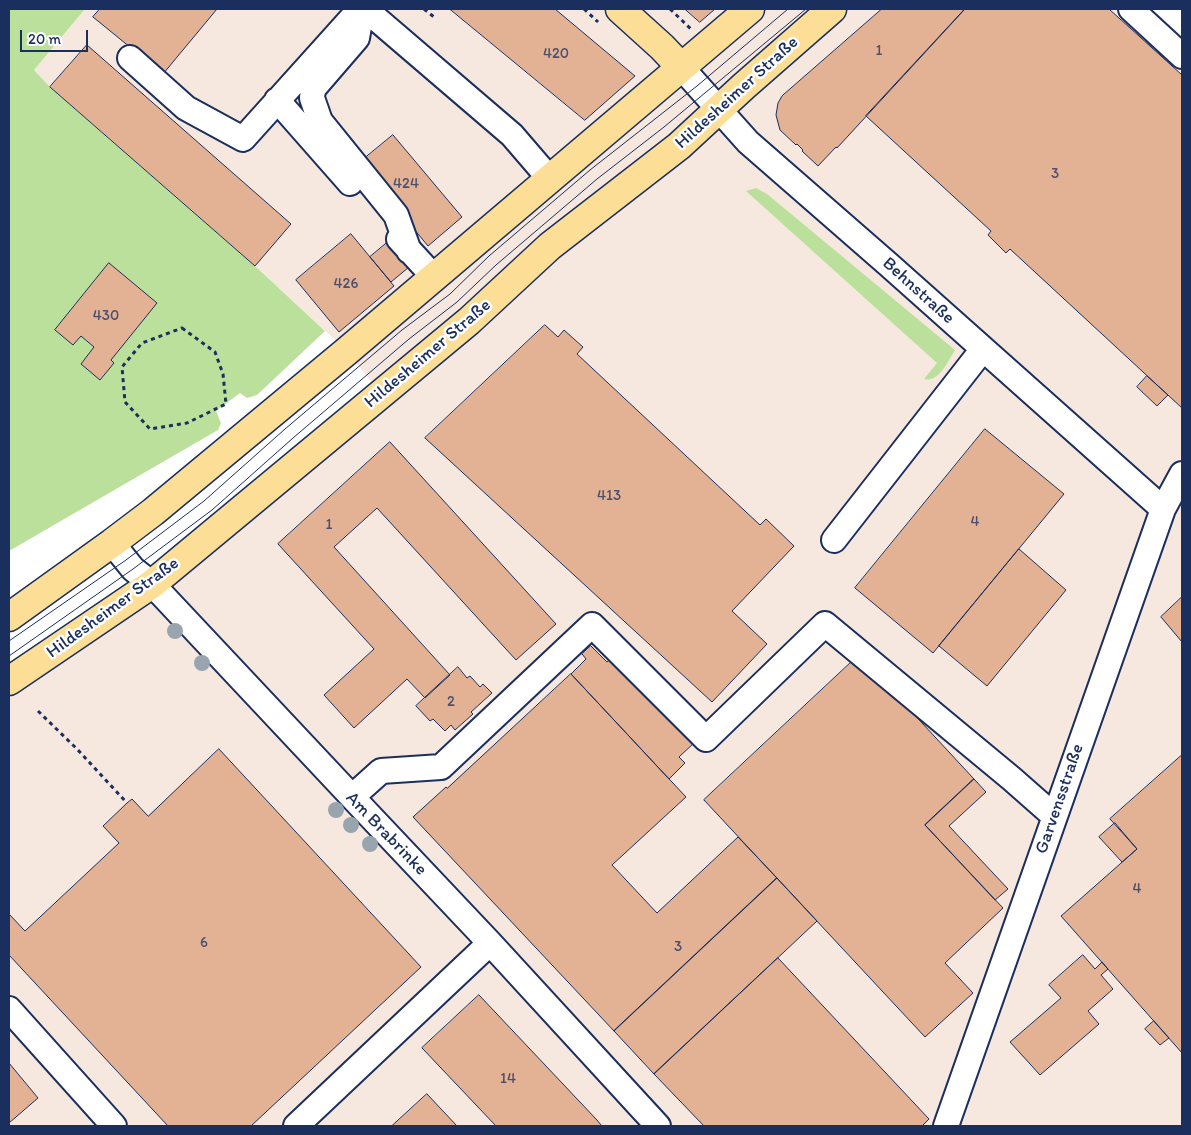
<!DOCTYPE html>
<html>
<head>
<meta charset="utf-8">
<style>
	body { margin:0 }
	#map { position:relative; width:1191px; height:1135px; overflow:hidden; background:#fff; font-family:Itim,sans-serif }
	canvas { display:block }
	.frame { position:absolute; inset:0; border:10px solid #1b2f5e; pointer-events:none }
	.scale { position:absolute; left:20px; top:30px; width:68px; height:22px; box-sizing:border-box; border:2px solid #1b2f5e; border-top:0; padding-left:6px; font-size:15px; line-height:18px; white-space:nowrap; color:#1b2f5e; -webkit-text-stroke:4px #fff; paint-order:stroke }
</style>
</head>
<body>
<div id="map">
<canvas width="1191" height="1135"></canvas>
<div class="frame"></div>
<div class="scale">20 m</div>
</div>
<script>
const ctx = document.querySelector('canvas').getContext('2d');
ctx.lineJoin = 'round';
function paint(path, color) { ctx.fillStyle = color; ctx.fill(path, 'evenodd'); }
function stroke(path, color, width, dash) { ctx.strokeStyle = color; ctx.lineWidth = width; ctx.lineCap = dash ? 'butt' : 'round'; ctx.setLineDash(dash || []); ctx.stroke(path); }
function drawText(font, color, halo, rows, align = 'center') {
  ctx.font = font + ' Itim,sans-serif'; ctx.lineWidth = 5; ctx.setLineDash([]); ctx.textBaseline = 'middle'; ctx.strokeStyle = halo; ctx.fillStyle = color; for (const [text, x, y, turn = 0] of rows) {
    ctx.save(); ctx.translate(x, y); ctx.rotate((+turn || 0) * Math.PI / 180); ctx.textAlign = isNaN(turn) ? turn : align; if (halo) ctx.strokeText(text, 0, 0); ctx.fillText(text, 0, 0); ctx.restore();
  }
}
paint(new Path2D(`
	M 85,9 L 1131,9 L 1182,56 L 1182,1126 L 9,1126 L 9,681 L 384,398 L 347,351 L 255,266 L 50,87 L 34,70 Z`), '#f7e8df');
paint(new Path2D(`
	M 9,9 L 85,9 L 34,70 L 50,87 L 255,266 L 325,331 L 257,395 L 247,398 L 240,393 L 216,411 L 221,423 L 218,430 L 9,551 Z
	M 756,188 L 767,194 L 955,350 C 948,361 939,383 924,379 L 937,363 L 746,191 Z`), '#bbe09b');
const building = new Path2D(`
	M 100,9 L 217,9 L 163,74 L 93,17 Z
	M 450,9 L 555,9 L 635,76 L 585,120 Z
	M 685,9 L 715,9 L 700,22 Z
	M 882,9 L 965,9 L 837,148 L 836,147 L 818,166 L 802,151 L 803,150 L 797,144 L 796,145 L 780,130 L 776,115 L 778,103 L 782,96 Z
	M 965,9 L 1109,9 L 1182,75 L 1182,408 L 1010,249 L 1006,253 L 988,235 L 991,231 L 866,116 Z
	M 87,45 L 291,224 L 255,266 L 50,87 Z
	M 393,135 L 462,217 L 428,246 L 359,163 Z
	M 351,234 L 394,286 L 339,332 L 296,280 Z
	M 388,242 L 409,267 L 391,282 L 370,257 Z
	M 109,263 L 157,303 L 111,360 L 114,363 L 100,380 L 81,364 L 94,347 L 81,336 L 73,345 L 55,330 Z
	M 545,325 L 558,337 L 564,330 L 574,339 L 583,347 L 577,354 L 760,525 L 766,519 L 794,546 L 732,611 L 767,644 L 712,702 L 425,438 Z
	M 1147,376 L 1168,395 L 1157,406 L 1137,387 Z
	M 985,429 L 1064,494 L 933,653 L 855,588 Z
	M 390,442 L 556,624 L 516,660 L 377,508 L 334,547 L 450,675 L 425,698 L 407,679 L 354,728 L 324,695 L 374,649 L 278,544 Z
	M 1019,549 L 1066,590 L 987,686 L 939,646 Z
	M 1182,597 L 1182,642 L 1161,617 Z
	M 591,646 L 607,662 L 615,655 L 695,742 L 679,757 L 685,763 L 669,779 L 571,674 L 586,659 L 582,654 Z
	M 859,655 L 974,779 L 925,825 L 1003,908 L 945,963 L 973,993 L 925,1037 L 704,800 Z
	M 458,667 L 467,678 L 470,676 L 480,687 L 483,684 L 492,693 L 471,712 L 473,714 L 455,730 L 451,725 L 445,731 L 433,719 L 430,721 L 416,706 Z
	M 571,674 L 686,797 L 612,865 L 657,913 L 738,837 L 777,878 L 614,1031 L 413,817 L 446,787 L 447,788 Z
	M 219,749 L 421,967 L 251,1126 L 168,1126 L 9,955 L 9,916 L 10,915 L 25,931 L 119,843 L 103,826 L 127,803 L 132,799 L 148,816 Z
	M 1182,755 L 1182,1053 L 1061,916 L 1137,849 L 1110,819 Z
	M 974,779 L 986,792 L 949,826 L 1008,889 L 995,900 L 925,825 Z
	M 1115,823 L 1137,849 L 1122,862 L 1099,837 Z
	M 777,878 L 817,921 L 654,1074 L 614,1031 Z
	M 1083,955 L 1095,969 L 1102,962 L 1108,969 L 1101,975 L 1113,989 L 1088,1011 L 1099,1024 L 1040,1075 L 1010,1042 L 1061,998 L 1049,985 Z
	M 778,958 L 929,1119 L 922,1126 L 704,1126 L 654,1074 Z
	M 479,995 L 596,1119 L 602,1126 L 496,1126 L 422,1048 Z
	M 1154,1021 L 1169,1038 L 1160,1045 L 1145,1029 Z
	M 9,1063 L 38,1098 L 9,1123 Z
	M 427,1094 L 457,1126 L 392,1126 Z`);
paint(building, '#e3b294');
stroke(building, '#1b2f5e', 1);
const minor = new Path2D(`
	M 362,9 L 357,38 L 313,89 L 312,98 L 320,121 L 396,215 L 409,251
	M 365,9 L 512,135 L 549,178
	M 1131,9 L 1182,56
	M 130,58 L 186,108 L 243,139 L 360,9
	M 681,67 L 748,142 L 889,265 L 1163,509
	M 277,100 L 350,183
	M 399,239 L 433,276
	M 834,540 L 983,349
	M 112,543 L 133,569 L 152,584 L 352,797 L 490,943 L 658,1126
	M 352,797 L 381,771 L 441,767 L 592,625 L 706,739 L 825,624 L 1012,779 L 1054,816
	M 9,1009 L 114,1126
	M 296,1126 L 490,943
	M 946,1126 L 1163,509 L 1182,474`);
const major = new Path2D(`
	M 620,9 L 662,47 L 681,67
	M 9,617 L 112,543 L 153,512 L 347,351 L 750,9
	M 9,681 L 152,584 L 469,321 L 550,246 L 679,146 L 744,86 L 832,9`);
stroke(minor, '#1b2f5e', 28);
stroke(major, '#1b2f5e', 31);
stroke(new Path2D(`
	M 424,9 L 434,17
	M 584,9 L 598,22
	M 670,9 L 691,29
	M 182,328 L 215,352 L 223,374 L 226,404 L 187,423 L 150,429 L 125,402 L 122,367 L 142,343 Z
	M 38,711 L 77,749 L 127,803`), '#1b2f5e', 3, [4, 4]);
stroke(minor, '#fff', 24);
stroke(major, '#fcde96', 28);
stroke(new Path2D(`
	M 9,641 L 126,560 L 204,501 L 285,429 L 402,330 L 450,294 L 489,256 L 590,170 L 697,86 L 788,9
	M 9,656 L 133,569 L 212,510 L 293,438 L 409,339 L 457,302 L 496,265 L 597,179 L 664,127 L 806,9`), '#1b2f5e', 1);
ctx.fillStyle = '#98a5af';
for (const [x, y] of [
	[175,631],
	[202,663],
	[336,810],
	[351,825],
	[370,844]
]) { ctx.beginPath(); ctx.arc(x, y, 8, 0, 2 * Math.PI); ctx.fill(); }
drawText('15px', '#4d506c', null, [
	["1",879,51],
	["420",556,54],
	["3",1055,174],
	["424",406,184],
	["426",346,284],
	["430",106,316],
	["413",609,496],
	["4",975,522],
	["1",329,525],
	["2",451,702],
	["4",1137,889],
	["6",204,943],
	["3",678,947],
	["14",508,1079]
]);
drawText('18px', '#1b2f5e', '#fff', [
	["Hildesheimer Straße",737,93,-42],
	["Behnstraße",918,291,42],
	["Hildesheimer Straße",428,354,-40],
	["Hildesheimer Straße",113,608,-36],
	["Garvensstraße",1060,799,-71],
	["Am Brabrinke",386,834,46]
]);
</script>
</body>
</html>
